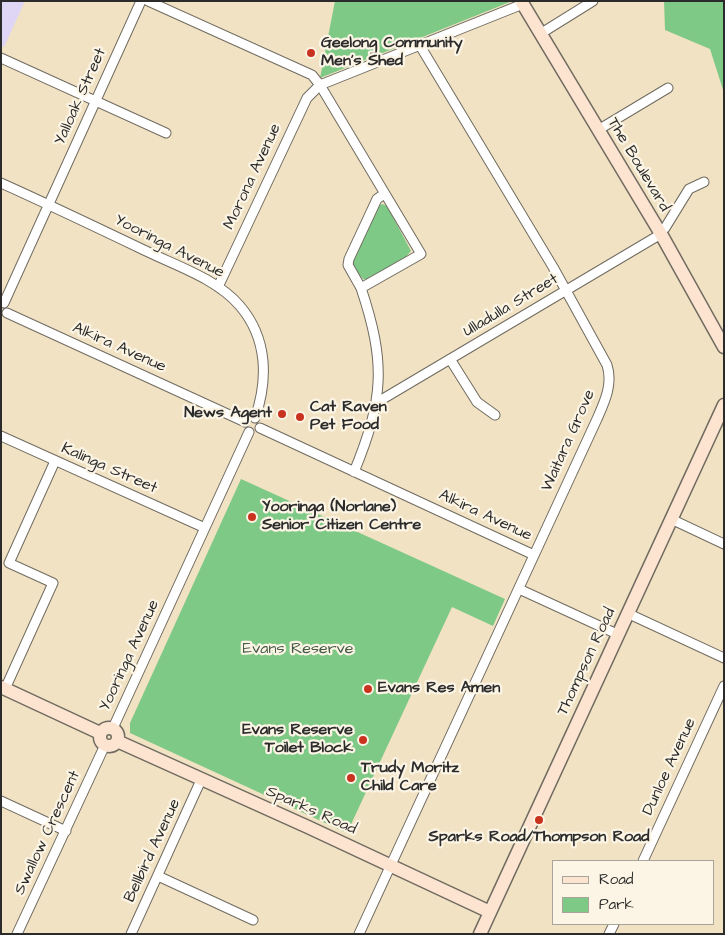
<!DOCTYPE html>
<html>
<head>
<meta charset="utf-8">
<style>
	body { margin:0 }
	#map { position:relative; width:725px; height:935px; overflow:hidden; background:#f1e2c3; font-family:"Architects Daughter",sans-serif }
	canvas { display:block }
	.frame { position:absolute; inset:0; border:2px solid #2b2b2b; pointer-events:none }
	.legend { position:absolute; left:552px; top:860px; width:162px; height:65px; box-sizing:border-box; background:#fcf5e5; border:1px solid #a8a49b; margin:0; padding:6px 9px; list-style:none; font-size:15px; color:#2b2b2b }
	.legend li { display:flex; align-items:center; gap:10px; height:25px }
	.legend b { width:25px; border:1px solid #a8a49b }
</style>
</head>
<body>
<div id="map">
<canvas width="725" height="935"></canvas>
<div class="frame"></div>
<ul class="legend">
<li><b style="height:6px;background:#fde4d1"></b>Road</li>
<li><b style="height:14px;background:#7fc987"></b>Park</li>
</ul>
</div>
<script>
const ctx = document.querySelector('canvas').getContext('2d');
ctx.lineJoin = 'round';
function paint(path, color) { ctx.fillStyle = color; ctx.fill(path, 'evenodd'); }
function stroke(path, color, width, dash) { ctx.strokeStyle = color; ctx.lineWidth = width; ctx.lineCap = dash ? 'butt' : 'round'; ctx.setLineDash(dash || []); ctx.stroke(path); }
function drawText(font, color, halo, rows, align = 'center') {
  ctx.font = font + ' "Architects Daughter",sans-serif'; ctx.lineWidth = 4.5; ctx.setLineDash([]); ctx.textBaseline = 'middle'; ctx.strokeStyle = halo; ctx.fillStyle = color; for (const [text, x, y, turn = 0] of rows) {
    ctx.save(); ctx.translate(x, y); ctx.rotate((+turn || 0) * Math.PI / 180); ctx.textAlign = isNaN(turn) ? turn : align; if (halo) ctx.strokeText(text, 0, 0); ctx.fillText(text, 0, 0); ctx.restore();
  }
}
paint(new Path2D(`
	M 1,1 L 25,1 L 4,47 L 1,46 Z`), '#dfd5f5');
paint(new Path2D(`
	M 335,1 L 510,1 L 510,2 L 320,78 Z
	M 664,1 L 724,1 L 724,93 L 710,49 L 665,30 Z
	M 382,204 L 387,206 L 411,251 L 405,258 L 367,280 L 363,279 L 353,267 L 353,258 L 377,207 Z
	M 241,479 L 505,599 L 493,626 L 452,607 L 347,833 L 130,733 L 130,723 Z`), '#7fc987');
const street = new Path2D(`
	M 148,1 L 312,75 L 320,85 L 421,254 L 361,288 L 348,265 L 349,259 L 377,199 L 384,194
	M 540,34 L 593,1
	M 1,58 L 166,133
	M 598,130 L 668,88
	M 1,183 C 50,205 98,228 146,251 C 177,266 217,279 240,306 C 268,339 268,380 255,418
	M 659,231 L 665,228 L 689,189 L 704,182
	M 218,287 L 307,98 L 320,85 L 523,4
	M 4,303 L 141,1
	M 7,313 L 245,422
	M 450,359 L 477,402 L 495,415
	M 376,403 L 661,234
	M 260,428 L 534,555
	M 1,436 L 205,528
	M 354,472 C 384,399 386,363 361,288
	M 671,519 L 724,544
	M 519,589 L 617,634
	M 627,613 L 724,658
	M 5,689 L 53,583 L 9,563 L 55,461
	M 113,728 L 249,432
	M 1,801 L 66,831
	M 643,861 L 724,686
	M 158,876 L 253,920
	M 17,934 L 105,745
	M 131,934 L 201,780
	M 359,934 L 597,419 C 605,401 613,384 607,365 L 553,267 L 419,44
	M 609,934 L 614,924`);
const secondary = new Path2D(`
	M 521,1 L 661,234 L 724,347
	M 1,687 L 100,733
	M100 737a9 9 0 1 1 18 0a9 9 0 1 1-18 0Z
	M 117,741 L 308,827 L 490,912
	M 480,934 L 724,405`);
stroke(street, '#706b60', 11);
stroke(secondary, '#706b60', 15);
stroke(street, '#fff', 9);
stroke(secondary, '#fde4d1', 12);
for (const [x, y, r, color] of [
	[311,53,5,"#c8321e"],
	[282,414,5,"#c8321e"],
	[300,417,5,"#c8321e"],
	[252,517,5,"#c8321e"],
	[368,689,5,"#c8321e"],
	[363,740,5,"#c8321e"],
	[351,778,5,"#c8321e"],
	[539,820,5,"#c8321e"]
]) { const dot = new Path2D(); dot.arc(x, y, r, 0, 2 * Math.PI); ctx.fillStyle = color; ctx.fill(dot); stroke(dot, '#fcf5e5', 2); }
drawText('bold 16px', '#2b2b2b', '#fcf5e5', [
	["Geelong Community",321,44],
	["Men's Shed",321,62],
	["Cat Raven",310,408],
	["Pet Food",310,426],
	["News Agent",272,414,"right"],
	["Yooringa (Norlane)",262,508],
	["Senior Citizen Centre",262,526],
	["Evans Res Amen",378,689],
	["Evans Reserve",353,731,"right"],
	["Toilet Block",353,749,"right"],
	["Trudy Moritz",361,769],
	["Child Care",361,787],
	["Sparks Road/Thompson Road",539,838,"center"]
], 'left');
drawText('16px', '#2b2b2b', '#fcf5e5', [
	["Yalloak Street",81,97,-66],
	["The Boulevard",638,165,59],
	["Morona Avenue",253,177,-65],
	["Yooringa Avenue",169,247,27],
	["Ulladulla Street",511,306,-31],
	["Alkira Avenue",119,348,24],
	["Waitara Grove",569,441,-66],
	["Kalinga Street",109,469,24],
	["Alkira Avenue",485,516,25],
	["Yooringa Avenue",130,656,-65],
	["Thompson Road",587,662,-65],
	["Dunloe Avenue",670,767,-65],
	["Sparks Road",311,811,24],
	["Swallow Crescent",48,833,-65],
	["Bellbird Avenue",153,851,-65]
]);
drawText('16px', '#445a47', '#fcf5e5', [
	["Evans Reserve",298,650]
]);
</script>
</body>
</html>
